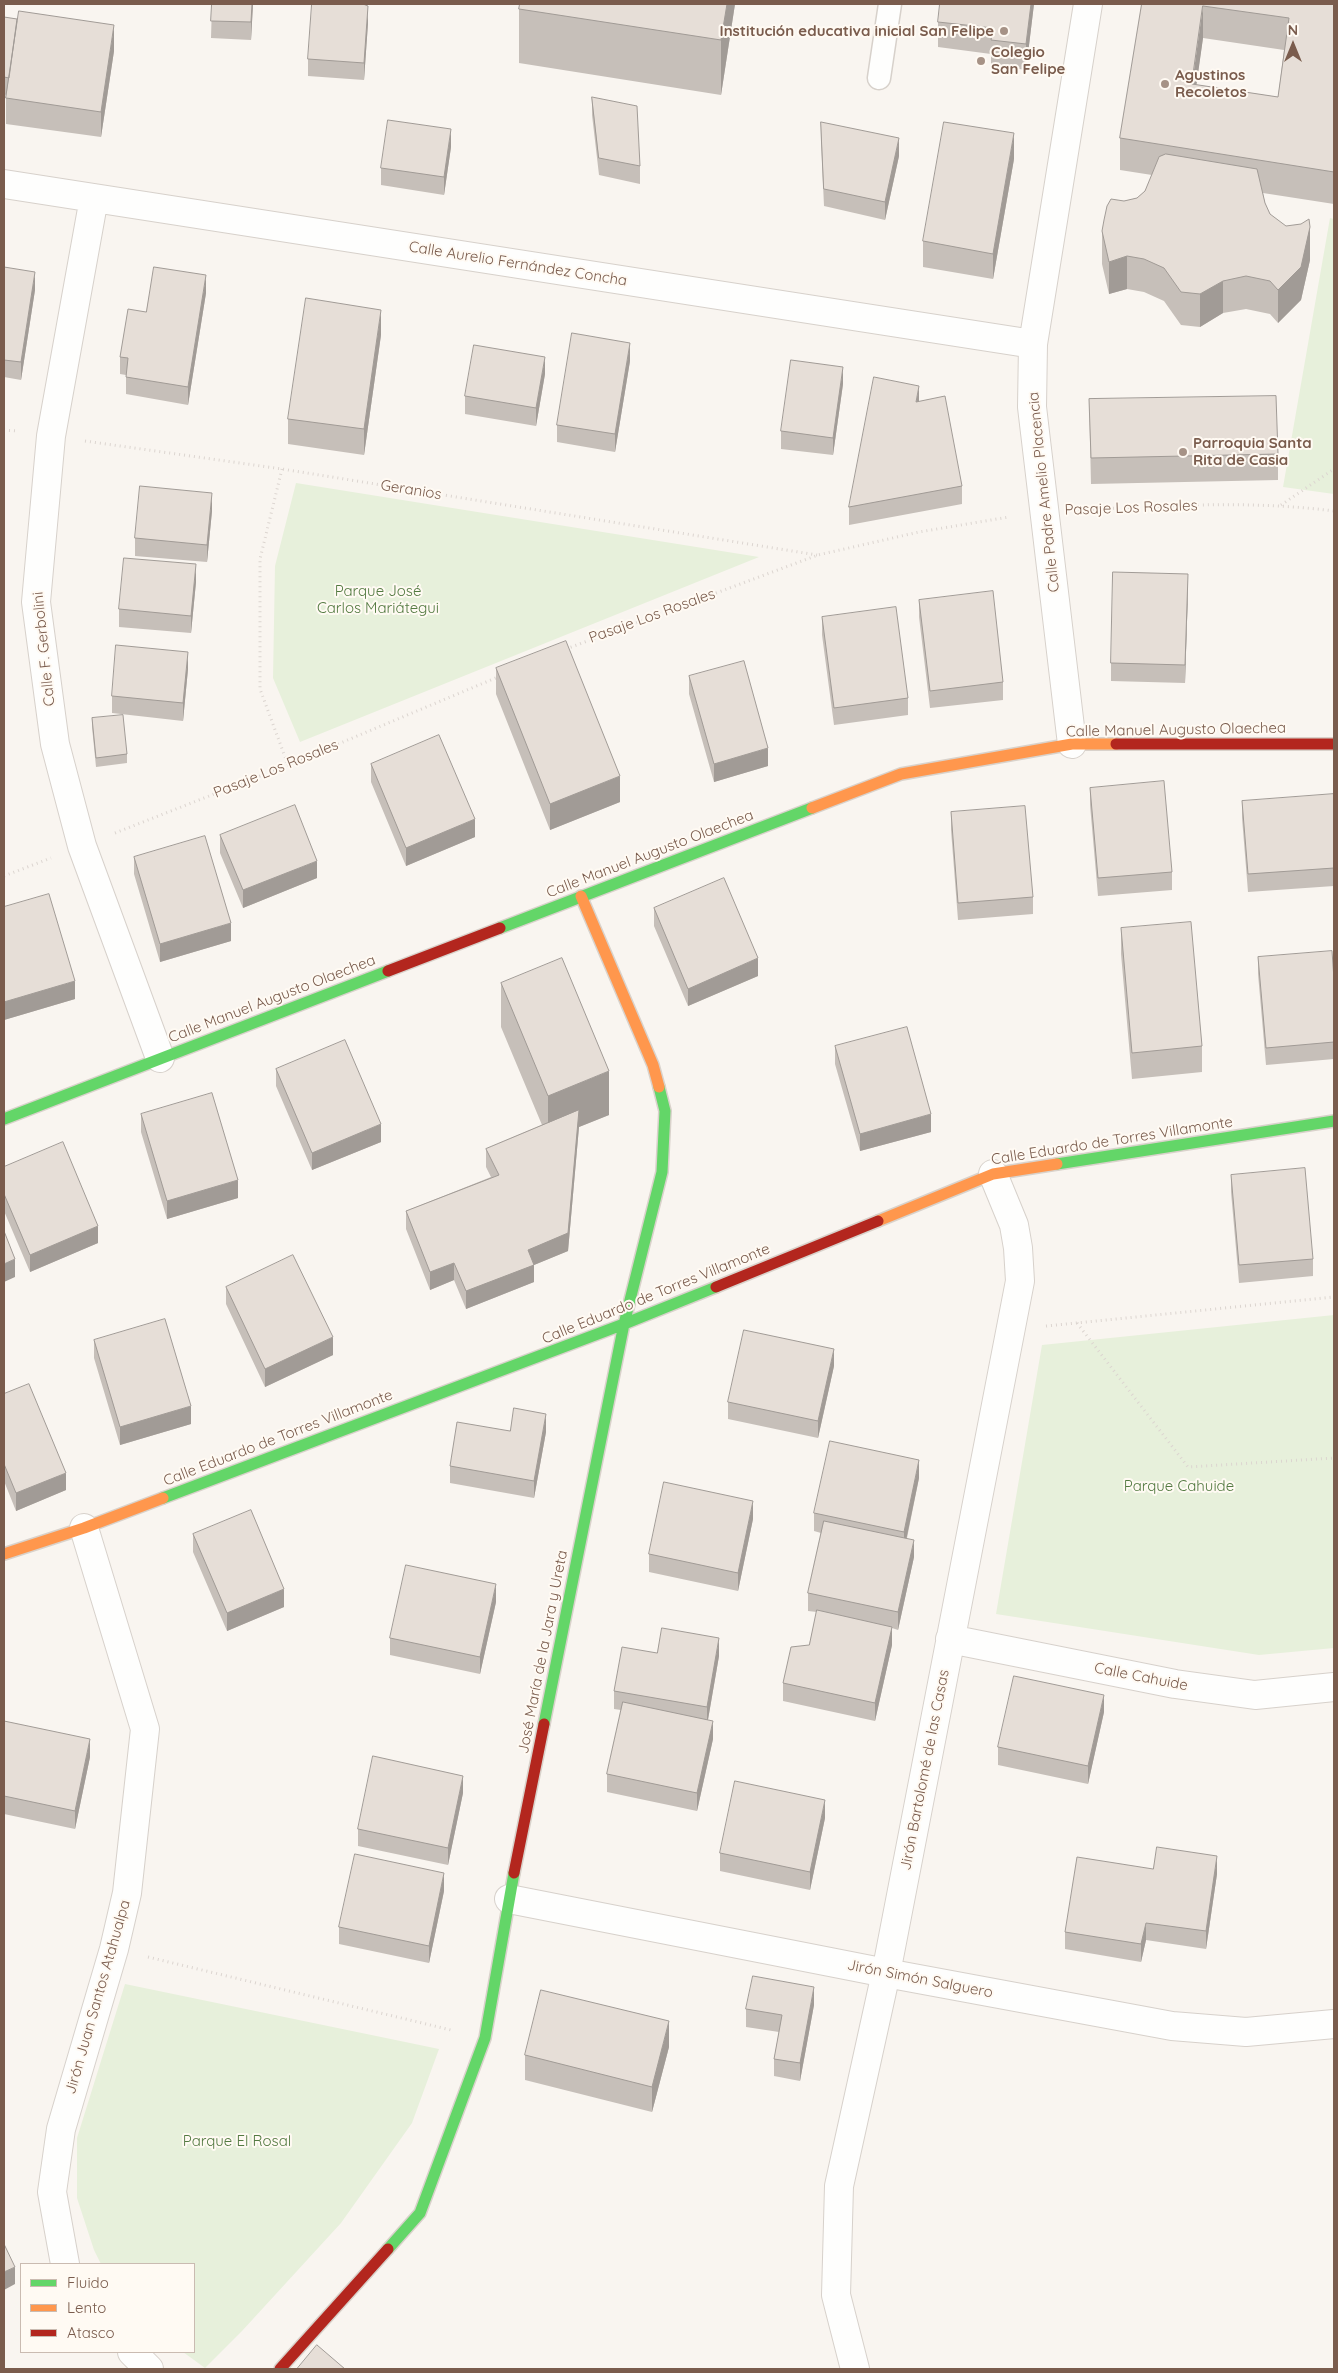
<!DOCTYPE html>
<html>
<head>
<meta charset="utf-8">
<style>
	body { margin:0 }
	#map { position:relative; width:1338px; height:2373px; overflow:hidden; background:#f9f5f0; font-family:Quicksand,sans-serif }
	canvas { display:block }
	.frame { position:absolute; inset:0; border:5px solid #7a5c4d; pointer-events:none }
	.legend { position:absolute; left:20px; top:2263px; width:175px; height:90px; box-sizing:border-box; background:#fffaf3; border:1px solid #cabbb1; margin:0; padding:6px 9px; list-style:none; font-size:15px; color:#7a5c4d }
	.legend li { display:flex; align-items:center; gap:10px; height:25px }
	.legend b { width:25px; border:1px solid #cabbb1 }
	.north { position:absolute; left:1268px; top:20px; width:50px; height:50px; -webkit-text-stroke:4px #fffaf3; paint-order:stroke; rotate:0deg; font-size:14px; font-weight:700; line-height:20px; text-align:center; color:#7a5c4d }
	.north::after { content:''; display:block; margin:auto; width:18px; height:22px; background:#7a5c4d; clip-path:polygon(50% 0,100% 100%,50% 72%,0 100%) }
</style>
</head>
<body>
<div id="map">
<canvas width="1338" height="2373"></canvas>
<div class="frame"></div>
<ul class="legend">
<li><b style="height:6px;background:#63d668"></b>Fluido</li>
<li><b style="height:6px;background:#ff974d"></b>Lento</li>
<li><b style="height:6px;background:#b3261e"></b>Atasco</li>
</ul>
<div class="north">N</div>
</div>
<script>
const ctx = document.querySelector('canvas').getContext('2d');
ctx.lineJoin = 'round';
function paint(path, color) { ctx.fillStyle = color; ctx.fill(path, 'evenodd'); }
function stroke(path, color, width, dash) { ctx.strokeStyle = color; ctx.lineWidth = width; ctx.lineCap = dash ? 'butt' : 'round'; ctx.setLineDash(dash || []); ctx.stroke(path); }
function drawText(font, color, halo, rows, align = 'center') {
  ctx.font = font + ' Quicksand,sans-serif'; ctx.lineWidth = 4; ctx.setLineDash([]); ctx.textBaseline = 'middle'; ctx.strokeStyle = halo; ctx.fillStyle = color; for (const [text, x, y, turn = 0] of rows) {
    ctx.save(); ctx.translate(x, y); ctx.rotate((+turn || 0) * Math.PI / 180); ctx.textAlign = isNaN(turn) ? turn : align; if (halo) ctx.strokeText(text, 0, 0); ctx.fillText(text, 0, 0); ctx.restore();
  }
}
paint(new Path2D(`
	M 1330,218 L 1334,219 L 1334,494 L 1283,487 Z
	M 296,483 L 759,557 L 300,742 L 273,678 L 275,566 Z
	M 1334,1315 L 1334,1648 L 1259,1655 L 996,1614 L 1042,1345 Z
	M 125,1984 L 439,2049 L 412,2123 L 341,2223 L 242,2331 L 205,2368 L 183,2352 L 194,2352 L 194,2264 L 101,2264 L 94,2250 L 77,2198 L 77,2138 Z`), '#e7f0db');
const lane = new Path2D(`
	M 879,78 L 890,4`);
const street = new Path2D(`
	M 4,184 L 1033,344
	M 94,198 L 51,436 L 36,602 L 55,744 L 82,846 L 160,1058
	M 1072,744 L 1032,407 L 1033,344 L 1088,4
	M 950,1639 L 1175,1684 L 1255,1695 L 1334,1687
	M 509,1899 L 886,1973 L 1172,2026 L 1246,2032 L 1334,2024
	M 65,2264 L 52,2192 L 61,2129 L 114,1949 L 127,1893 L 145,1729 L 84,1528
	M 132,2352 L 149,2369
	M 855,2369 L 836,2295 L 839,2186 L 886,1973 L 1020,1281 L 1018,1248 L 1014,1225 L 993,1174`);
const fast = new Path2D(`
	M 500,928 L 812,808
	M 4,1119 L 388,971
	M 1057,1164 L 1334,1121
	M 163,1498 L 624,1324 L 716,1287
	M 544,1724 L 624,1324 L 662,1172 L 665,1111 L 659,1087
	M 388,2249 L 420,2213 L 485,2038 L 514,1873`);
const slow = new Path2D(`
	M 812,808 L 901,774 L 1072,744 L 1116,744
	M 581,896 L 653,1065 L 659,1087
	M 878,1221 L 993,1174 L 1057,1164
	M 4,1554 L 84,1528 L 163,1498`);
const jam = new Path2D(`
	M 1116,744 L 1334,744
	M 388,971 L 500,928
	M 716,1287 L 878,1221
	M 514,1873 L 544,1724
	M 280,2369 L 388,2249`);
stroke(lane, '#d7d1cb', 25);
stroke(street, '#d7d1cb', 30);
stroke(fast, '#d9d2cb', 14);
stroke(slow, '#d9d2cb', 14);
stroke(jam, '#d9d2cb', 14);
stroke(new Path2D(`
	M 4,430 L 17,431
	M 85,441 L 282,469 L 817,555
	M 282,469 L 260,559 L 260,689 L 288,765
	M 1281,505 L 1334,469
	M 1078,510 C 1163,506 1249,500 1334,511
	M 566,649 L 818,555 L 919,532 L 1009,517
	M 115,833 L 288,765 L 498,677
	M 4,876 L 51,858
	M 1077,1323 L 1188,1467 L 1334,1458
	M 1046,1326 L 1334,1297
	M 148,1957 L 451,2030`), '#dcd5d0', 3, [1, 4]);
stroke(lane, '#fefefd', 22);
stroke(street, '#fefefd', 28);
stroke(fast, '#63d668', 11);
stroke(slow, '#ff974d', 11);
stroke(jam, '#b3261e', 11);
paint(new Path2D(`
	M 212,4 L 253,4 L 251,40 L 211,38 Z
	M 520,4 L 735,4 L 721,95 L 519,63 L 519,9 Z
	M 1034,4 L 1026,70 L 991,65 L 991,54 L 938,47 L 938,22 Z
	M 1142,4 L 1334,4 L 1334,204 L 1263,193 L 1265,203 L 1270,214 L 1310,260 L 1301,300 L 1278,323 L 1270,314 L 1246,309 L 1223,313 L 1200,327 L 1181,325 L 1164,301 L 1144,292 L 1127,289 L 1109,294 L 1102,264 L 1102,231 L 1124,201 L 1137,198 L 1145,191 L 1152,175 L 1120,170 L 1120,138 ZM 1203,38 L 1284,50 L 1278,97 L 1196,85 Z
	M 4,17 L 114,51 L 101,137 L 6,124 L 6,95 L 4,94 Z
	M 368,23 L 364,80 L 308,76 L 308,59 Z
	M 592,97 L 640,166 L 640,184 L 599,175 L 592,115 Z
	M 821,122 L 899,156 L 885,220 L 824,206 L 821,139 Z
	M 451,147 L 444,195 L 381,185 L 381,168 Z
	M 1014,159 L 993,279 L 923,267 L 923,241 Z
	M 4,267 L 35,290 L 21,380 L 4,377 Z
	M 206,293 L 188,405 L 126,394 L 126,375 L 120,374 L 120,357 L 146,312 Z
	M 381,335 L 364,455 L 288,444 L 288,419 Z
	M 630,361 L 615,452 L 557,442 L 557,425 Z
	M 545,374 L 536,426 L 465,414 L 465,396 Z
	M 843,384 L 833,455 L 781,449 L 781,431 Z
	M 1089,399 L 1278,454 L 1278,480 L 1091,484 Z
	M 919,401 L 962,486 L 962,504 L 849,525 L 849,507 Z
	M 212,511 L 207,562 L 135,556 L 135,538 Z
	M 196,582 L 191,633 L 119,627 L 119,609 Z
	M 1188,591 L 1185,683 L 1111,681 L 1111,663 Z
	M 919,600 L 1003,682 L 1003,700 L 930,708 L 919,617 Z
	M 822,617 L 908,698 L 908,715 L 834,725 L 822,635 Z
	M 496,668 L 620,802 L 550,830 L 496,694 Z
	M 188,669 L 183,721 L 112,713 L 112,696 Z
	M 689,676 L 768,766 L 714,782 L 689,694 Z
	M 92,718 L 127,754 L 127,763 L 96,767 L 92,727 Z
	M 371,764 L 475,837 L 406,866 L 371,782 Z
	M 1090,788 L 1172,872 L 1172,890 L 1098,896 L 1090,805 Z
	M 1242,801 L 1334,802 L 1334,886 L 1248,892 L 1242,818 Z
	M 951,812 L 1033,897 L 1033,914 L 958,920 L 951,830 Z
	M 220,835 L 317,878 L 243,908 L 220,853 Z
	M 134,857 L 231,941 L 160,962 L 134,874 Z
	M 4,907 L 75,999 L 4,1020 Z
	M 654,908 L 758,976 L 688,1006 L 654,926 Z
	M 1121,928 L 1202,1046 L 1202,1072 L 1132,1079 L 1121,954 Z
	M 1258,957 L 1334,979 L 1334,1059 L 1266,1065 L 1258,974 Z
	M 501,983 L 609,1115 L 579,1127 L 568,1251 L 534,1265 L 534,1282 L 466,1309 L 454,1280 L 430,1290 L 406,1229 L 406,1211 L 491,1177 L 486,1167 L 486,1149 L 542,1125 L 501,1027 Z
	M 835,1046 L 931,1132 L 860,1151 L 835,1064 Z
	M 276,1069 L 381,1142 L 312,1170 L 276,1086 Z
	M 141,1114 L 238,1198 L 167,1219 L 141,1132 Z
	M 4,1167 L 98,1243 L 30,1272 L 4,1211 Z
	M 1231,1175 L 1313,1259 L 1313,1276 L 1239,1283 L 1231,1192 Z
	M 226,1287 L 333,1355 L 265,1387 L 226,1304 Z
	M 94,1340 L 191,1424 L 120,1445 L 94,1358 Z
	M 834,1366 L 818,1438 L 728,1419 L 728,1402 Z
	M 4,1394 L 66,1490 L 16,1511 L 4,1481 Z
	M 510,1431 L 546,1432 L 534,1498 L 450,1483 L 450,1466 Z
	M 919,1478 L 907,1538 L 914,1557 L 898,1630 L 892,1628 L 892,1645 L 875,1721 L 783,1701 L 783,1683 L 809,1645 L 817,1612 L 808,1611 L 808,1593 L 821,1533 L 814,1531 L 814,1513 Z
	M 753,1519 L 738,1591 L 649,1572 L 649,1554 Z
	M 193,1534 L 284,1607 L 227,1631 L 193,1552 Z
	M 496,1602 L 480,1674 L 390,1655 L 390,1638 Z
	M 657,1653 L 719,1656 L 708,1720 L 713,1739 L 697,1811 L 607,1792 L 607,1774 L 621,1710 L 614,1709 L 614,1691 Z
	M 1104,1712 L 1088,1784 L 998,1765 L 998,1747 Z
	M 4,1721 L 90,1757 L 75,1829 L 4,1814 Z
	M 463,1793 L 448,1865 L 358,1846 L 358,1829 Z
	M 825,1818 L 810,1890 L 720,1871 L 720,1853 Z
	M 1153,1869 L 1217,1874 L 1206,1949 L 1146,1940 L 1141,1962 L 1065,1949 L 1065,1932 Z
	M 444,1891 L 429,1963 L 339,1944 L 339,1927 Z
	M 814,2005 L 800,2081 L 774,2076 L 774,2059 L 779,2032 L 746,2027 L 746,2009 Z
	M 669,2047 L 652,2112 L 525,2080 L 525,2055 Z`), '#c6bfb9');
paint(new Path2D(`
	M 252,4 L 253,4 L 251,40 L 251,22 Z
	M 727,4 L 735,4 L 721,95 L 721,40 Z
	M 1031,4 L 1034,4 L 1026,70 L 1026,44 Z
	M 368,6 L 368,23 L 364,80 L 364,63 Z
	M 1203,6 L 1203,38 L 1192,117 L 1192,84 Z
	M 114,25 L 114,51 L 101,137 L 101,112 Z
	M 451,129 L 451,147 L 444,195 L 444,177 Z
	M 1014,133 L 1014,159 L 993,279 L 993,254 Z
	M 899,138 L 899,156 L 885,220 L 885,202 Z
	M 1310,227 L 1310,260 L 1301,300 L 1278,323 L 1278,290 Z
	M 1127,256 L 1127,289 L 1109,294 L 1109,262 Z
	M 35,272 L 35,290 L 21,380 L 21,362 Z
	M 206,275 L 206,293 L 188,405 L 188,387 Z
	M 1223,281 L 1223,313 L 1200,327 L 1200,294 Z
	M 381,310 L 381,335 L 364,455 L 364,429 Z
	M 630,343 L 630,361 L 615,452 L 615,434 Z
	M 545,357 L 545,374 L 536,426 L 536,408 Z
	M 843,367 L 843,384 L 833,455 L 833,438 Z
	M 919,386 L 919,403 L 916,402 Z
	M 212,493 L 212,511 L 207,562 L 207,545 Z
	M 196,564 L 196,582 L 191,633 L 191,616 Z
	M 1188,574 L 1188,591 L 1185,683 L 1185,665 Z
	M 188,652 L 188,669 L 183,721 L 183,703 Z
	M 768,748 L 768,766 L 714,782 L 714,764 Z
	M 620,776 L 620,802 L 550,830 L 550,804 Z
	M 475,819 L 475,837 L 406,866 L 406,848 Z
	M 317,861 L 317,878 L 243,908 L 243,890 Z
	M 231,923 L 231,941 L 160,962 L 160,944 Z
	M 758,958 L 758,976 L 688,1006 L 688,989 Z
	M 75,981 L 75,999 L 4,1020 L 4,1002 Z
	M 609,1071 L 609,1115 L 579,1127 L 568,1251 L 534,1265 L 534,1282 L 466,1309 L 466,1291 L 528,1250 L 548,1140 L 548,1096 Z
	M 931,1114 L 931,1132 L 860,1151 L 860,1134 Z
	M 381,1124 L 381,1142 L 312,1170 L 312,1153 Z
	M 238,1180 L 238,1198 L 167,1219 L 167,1201 Z
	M 98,1226 L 98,1243 L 30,1272 L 30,1255 Z
	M 15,1259 L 15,1277 L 4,1282 L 4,1264 Z
	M 454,1263 L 454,1280 L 430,1290 L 430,1272 Z
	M 333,1337 L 333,1355 L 265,1387 L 265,1369 Z
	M 834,1349 L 834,1366 L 818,1438 L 818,1421 Z
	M 191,1406 L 191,1424 L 120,1445 L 120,1427 Z
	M 546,1414 L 546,1432 L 534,1498 L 534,1481 Z
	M 919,1460 L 919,1478 L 904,1550 L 904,1532 Z
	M 66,1473 L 66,1490 L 16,1511 L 16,1493 Z
	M 753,1501 L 753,1519 L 738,1591 L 738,1573 Z
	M 914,1540 L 914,1557 L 898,1630 L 898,1612 Z
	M 496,1584 L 496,1602 L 480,1674 L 480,1657 Z
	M 284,1589 L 284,1607 L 227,1631 L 227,1613 Z
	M 892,1627 L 892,1645 L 875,1721 L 875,1703 Z
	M 719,1638 L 719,1656 L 707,1725 L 707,1707 Z
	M 1104,1695 L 1104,1712 L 1088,1784 L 1088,1766 Z
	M 713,1721 L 713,1739 L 697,1811 L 697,1793 Z
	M 90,1739 L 90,1757 L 75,1829 L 75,1811 Z
	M 463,1776 L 463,1793 L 448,1865 L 448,1848 Z
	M 825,1800 L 825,1818 L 810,1890 L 810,1872 Z
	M 1217,1856 L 1217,1874 L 1206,1949 L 1206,1931 Z
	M 444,1873 L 444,1891 L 429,1963 L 429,1946 Z
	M 1146,1923 L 1146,1940 L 1141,1962 L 1141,1944 Z
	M 814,1987 L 814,2005 L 800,2081 L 800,2063 Z
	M 669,2021 L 669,2047 L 652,2112 L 652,2087 Z
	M 15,2267 L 15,2284 L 4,2290 L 4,2272 Z`), '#a19b96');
const building = new Path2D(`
	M 212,4 L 252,4 L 251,22 L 211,21 Z
	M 312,4 L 363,4 L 368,6 L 364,63 L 308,59 Z
	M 520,4 L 727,4 L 721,40 L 519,9 Z
	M 940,4 L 1031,4 L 1026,44 L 991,40 L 993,28 L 938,22 Z
	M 1142,4 L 1334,4 L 1334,172 L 1120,138 ZM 1203,6 L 1289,18 L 1278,97 L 1192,84 Z
	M 19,11 L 114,25 L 101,112 L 6,98 Z
	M 4,17 L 17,19 L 9,78 L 4,77 Z
	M 592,97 L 637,106 L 640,166 L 599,158 Z
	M 388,120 L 451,129 L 444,177 L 381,168 Z
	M 821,122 L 899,138 L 885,202 L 824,189 Z
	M 944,122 L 1014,133 L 993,254 L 923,241 Z
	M 1166,154 L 1257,169 L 1265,203 L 1270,214 L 1286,226 L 1301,224 L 1309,219 L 1310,227 L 1301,267 L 1278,290 L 1270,281 L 1246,276 L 1223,281 L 1200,294 L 1181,292 L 1164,268 L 1144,259 L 1127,256 L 1109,262 L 1102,231 L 1104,220 L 1107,206 L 1111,199 L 1124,201 L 1137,198 L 1145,191 L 1159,157 Z
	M 4,267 L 35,272 L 21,362 L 4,360 Z
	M 154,267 L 206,275 L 188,387 L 126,377 L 128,358 L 120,357 L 128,309 L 146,312 Z
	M 306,298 L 381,310 L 364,429 L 288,419 Z
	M 572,333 L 630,343 L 615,434 L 557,425 Z
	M 474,345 L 545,357 L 536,408 L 465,396 Z
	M 791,360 L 843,367 L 833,438 L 781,431 Z
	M 874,377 L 919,386 L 916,402 L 945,396 L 962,486 L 849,507 Z
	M 1276,396 L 1278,454 L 1091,458 L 1089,399 Z
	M 140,486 L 212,493 L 207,545 L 135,538 Z
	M 124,558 L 196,564 L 191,616 L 119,609 Z
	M 1113,572 L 1188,574 L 1185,665 L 1111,663 Z
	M 993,591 L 1003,682 L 930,691 L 919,600 Z
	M 896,607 L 908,698 L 834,708 L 822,617 Z
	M 566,641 L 620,776 L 550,804 L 496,668 Z
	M 116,645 L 188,652 L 183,703 L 112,696 Z
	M 744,661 L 768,748 L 714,764 L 689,676 Z
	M 123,715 L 127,754 L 96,758 L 92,718 Z
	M 439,735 L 475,819 L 406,848 L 371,764 Z
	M 1164,781 L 1172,872 L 1098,878 L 1090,788 Z
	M 1334,794 L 1334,868 L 1248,874 L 1242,801 Z
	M 295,805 L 317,861 L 243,890 L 220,835 Z
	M 1025,806 L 1033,897 L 958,903 L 951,812 Z
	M 205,836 L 231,923 L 160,944 L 134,857 Z
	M 724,878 L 758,958 L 688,989 L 654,908 Z
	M 49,894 L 75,981 L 4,1002 L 4,907 Z
	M 1191,922 L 1202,1046 L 1132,1053 L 1121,928 Z
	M 1332,951 L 1334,979 L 1334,1042 L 1266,1048 L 1258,957 Z
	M 562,958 L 609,1071 L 548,1096 L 501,983 Z
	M 907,1027 L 931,1114 L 860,1134 L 835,1046 Z
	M 345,1040 L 381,1124 L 312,1153 L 276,1069 Z
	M 212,1093 L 238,1180 L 167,1201 L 141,1114 Z
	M 579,1110 L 568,1233 L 528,1250 L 534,1265 L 466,1291 L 454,1263 L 430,1272 L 406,1211 L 499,1175 L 486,1149 Z
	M 63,1142 L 98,1226 L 30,1255 L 4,1194 L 4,1167 Z
	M 1305,1168 L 1313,1259 L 1239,1265 L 1231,1175 Z
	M 4,1231 L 15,1259 L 4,1264 Z
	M 293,1255 L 333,1337 L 265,1369 L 226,1287 Z
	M 165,1319 L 191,1406 L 120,1427 L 94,1340 Z
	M 744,1330 L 834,1349 L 818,1421 L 728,1402 Z
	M 29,1384 L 66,1473 L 16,1493 L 4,1464 L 4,1394 Z
	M 514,1408 L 546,1414 L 534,1481 L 450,1466 L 457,1422 L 510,1431 Z
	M 830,1441 L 919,1460 L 904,1532 L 814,1513 Z
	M 664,1482 L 753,1501 L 738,1573 L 649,1554 Z
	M 251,1510 L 284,1589 L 227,1613 L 193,1534 Z
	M 824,1521 L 914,1540 L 898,1612 L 808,1593 Z
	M 406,1565 L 496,1584 L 480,1657 L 390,1638 Z
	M 817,1610 L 892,1627 L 875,1703 L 783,1683 L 791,1647 L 809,1645 Z
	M 662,1628 L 719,1638 L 707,1707 L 614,1691 L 622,1647 L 657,1653 Z
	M 1014,1676 L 1104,1695 L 1088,1766 L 998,1747 Z
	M 623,1702 L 713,1721 L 697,1793 L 607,1774 Z
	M 4,1721 L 90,1739 L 75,1811 L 4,1796 Z
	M 373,1756 L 463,1776 L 448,1848 L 358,1829 Z
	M 735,1781 L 825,1800 L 810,1872 L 720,1853 Z
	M 1157,1847 L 1217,1856 L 1206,1931 L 1146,1923 L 1141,1944 L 1065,1932 L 1077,1857 L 1153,1869 Z
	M 355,1854 L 444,1873 L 429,1946 L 339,1927 Z
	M 753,1976 L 814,1987 L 800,2063 L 774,2059 L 782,2015 L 746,2009 Z
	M 541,1990 L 669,2021 L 652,2087 L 525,2055 Z
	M 4,2244 L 15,2267 L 4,2272 Z
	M 317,2345 L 345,2369 L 297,2369 Z`);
paint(building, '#e6ded7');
stroke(building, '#a19b96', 1);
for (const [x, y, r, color] of [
	[1004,31,5,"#a69286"],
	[981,61,5,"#a69286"],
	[1165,84,5,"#a69286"],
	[1183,452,5,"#a69286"]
]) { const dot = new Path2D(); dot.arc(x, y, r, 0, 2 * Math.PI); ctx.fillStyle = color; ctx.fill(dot); stroke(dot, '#fffaf3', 2); }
drawText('bold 15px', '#7a5c4d', '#fffaf3', [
	["Institución educativa inicial San Felipe",994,31,"right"],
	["Colegio",991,52],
	["San Felipe",991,69],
	["Agustinos",1175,75],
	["Recoletos",1175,92],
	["Parroquia Santa",1193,443],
	["Rita de Casia",1193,460]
], 'left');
drawText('15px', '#7a5c4d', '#fffaf3', [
	["Calle Aurelio Fernández Concha",518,264,9],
	["Geranios",411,490,9],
	["Calle Padre Amelio Placencia",1044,492,-96],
	["Pasaje Los Rosales",1131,508,-2],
	["Pasaje Los Rosales",652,616,-20],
	["Calle F. Gerbolini",44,649,-96],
	["Calle Manuel Augusto Olaechea",1176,730,-1],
	["Pasaje Los Rosales",276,769,-22],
	["Calle Manuel Augusto Olaechea",650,854,-21],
	["Calle Manuel Augusto Olaechea",272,999,-21],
	["Calle Eduardo de Torres Villamonte",1112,1141,-9],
	["Calle Eduardo de Torres Villamonte",656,1294,-22],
	["Calle Eduardo de Torres Villamonte",278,1438,-21],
	["José María de la Jara y Ureta",543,1652,-79],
	["Calle Cahuide",1141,1677,11],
	["Jirón Bartolomé de las Casas",925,1770,-79],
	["Jirón Simón Salguero",920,1979,11],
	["Jirón Juan Santos Atahualpa",98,1997,-74]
]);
drawText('15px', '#537a41', '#fffaf3', [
	["Parque José",378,591],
	["Carlos Mariátegui",378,608],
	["Parque Cahuide",1179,1486],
	["Parque El Rosal",237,2141]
]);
</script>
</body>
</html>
